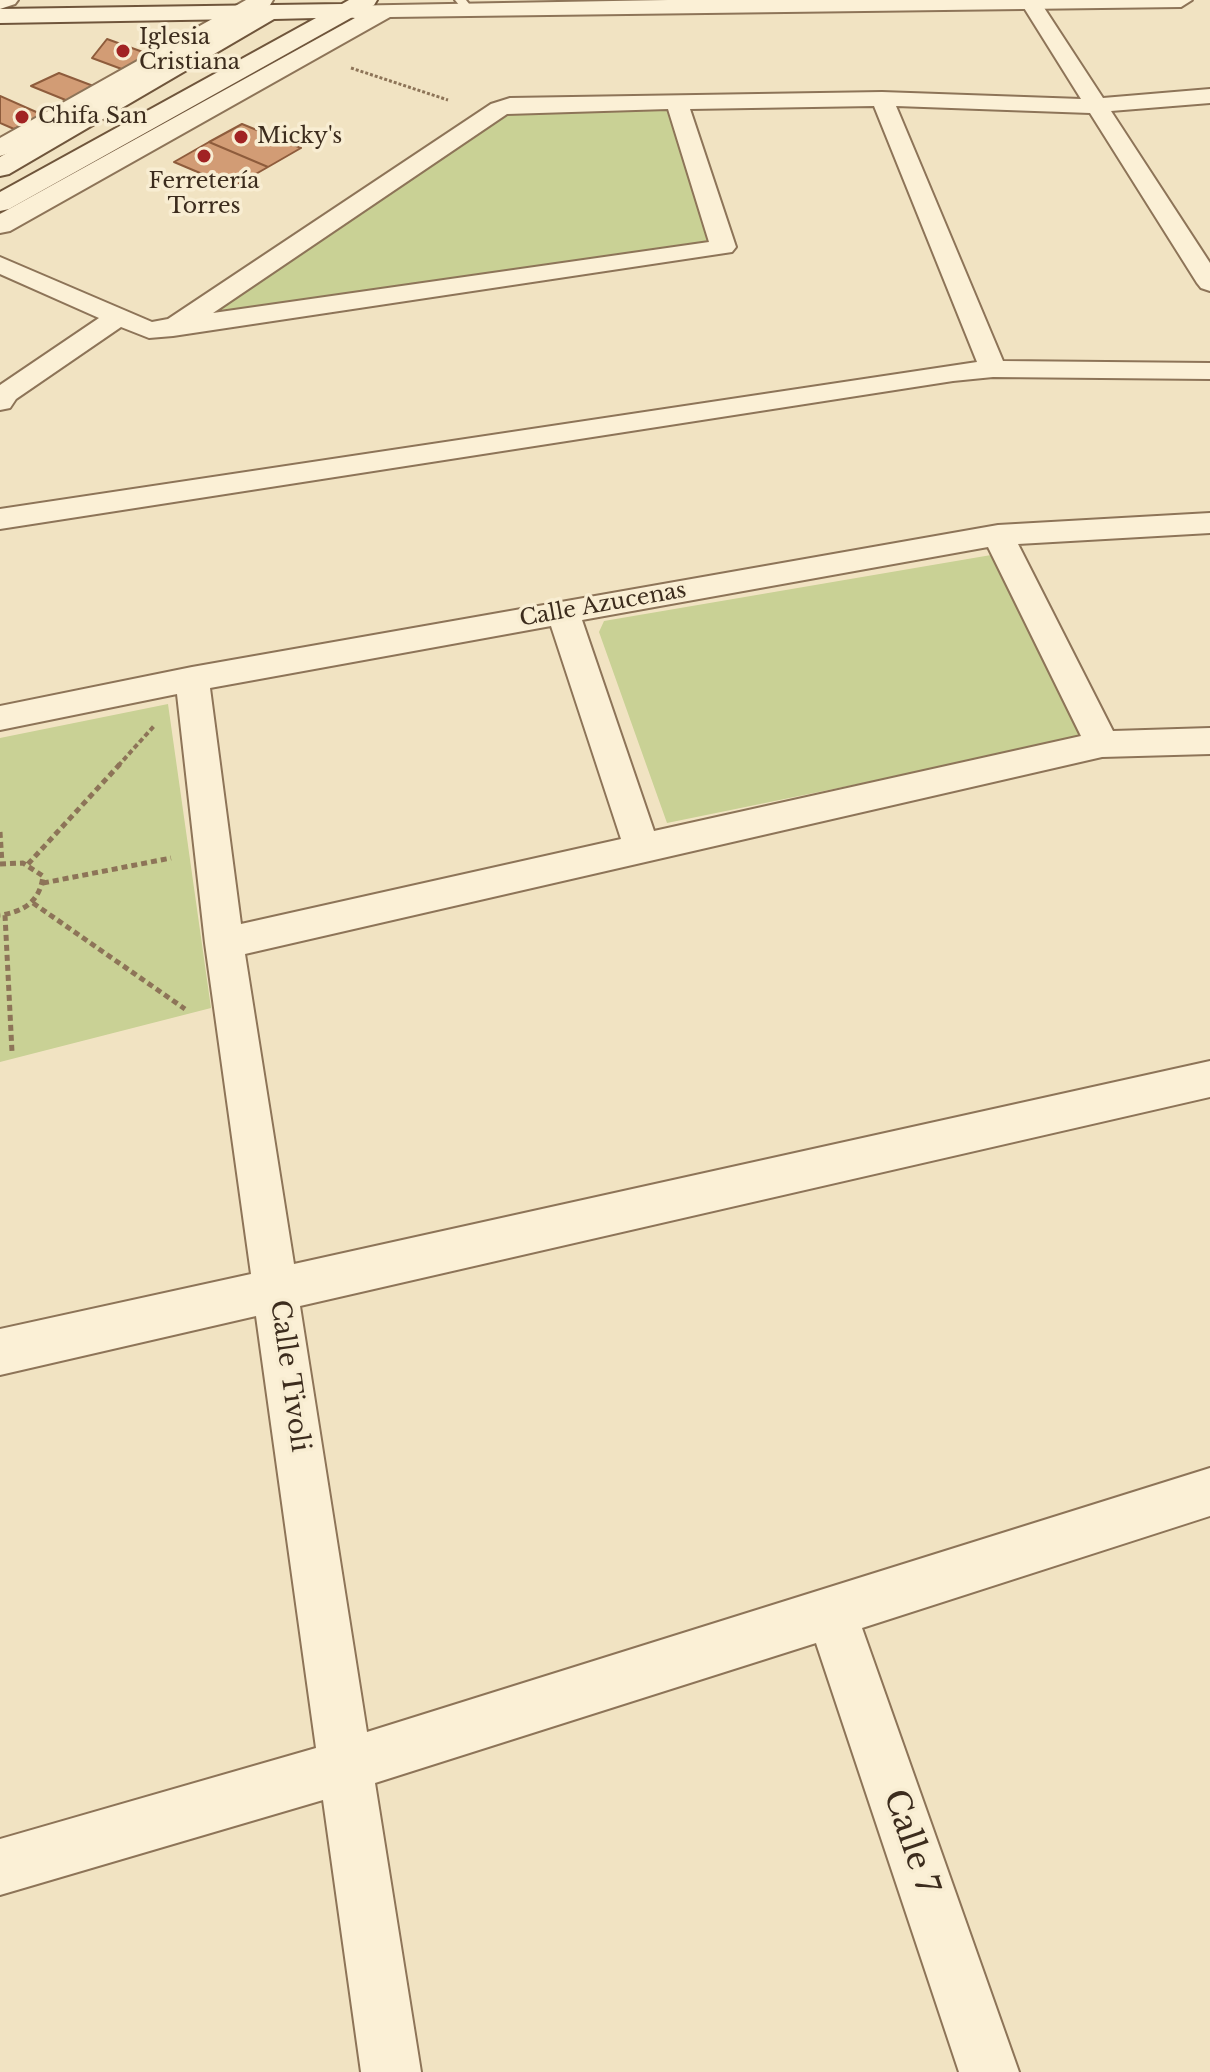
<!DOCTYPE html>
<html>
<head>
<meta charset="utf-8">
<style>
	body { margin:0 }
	canvas { display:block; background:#f1e3c2 }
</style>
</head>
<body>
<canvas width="1210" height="2072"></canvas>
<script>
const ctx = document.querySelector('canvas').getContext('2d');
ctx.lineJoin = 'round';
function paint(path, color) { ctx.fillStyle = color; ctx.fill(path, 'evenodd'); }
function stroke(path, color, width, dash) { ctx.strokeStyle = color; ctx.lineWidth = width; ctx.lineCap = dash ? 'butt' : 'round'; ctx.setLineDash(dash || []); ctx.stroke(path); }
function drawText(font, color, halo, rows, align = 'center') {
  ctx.font = font + ' "Libre Baskerville",serif'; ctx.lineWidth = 7; ctx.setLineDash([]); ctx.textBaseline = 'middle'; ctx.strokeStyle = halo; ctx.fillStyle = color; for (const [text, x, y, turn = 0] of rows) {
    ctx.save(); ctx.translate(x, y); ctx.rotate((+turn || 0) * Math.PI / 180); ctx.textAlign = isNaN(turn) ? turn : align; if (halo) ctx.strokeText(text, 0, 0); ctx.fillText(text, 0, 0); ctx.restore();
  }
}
paint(new Path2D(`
	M 668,107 L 710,243 L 212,313 L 513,110 Z
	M 997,554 L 1093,736 L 667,823 L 599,632 L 604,621 Z
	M 168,704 L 211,1008 L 0,1062 L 0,738 Z`), '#c9d195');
const building = new Path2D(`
	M 107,39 L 154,56 L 127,71 L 92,58 Z
	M 59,73 L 96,87 L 68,101 L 31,86 Z
	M 0,96 L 43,115 L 14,129 L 0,123 Z
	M 242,124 L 301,148 L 268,167 L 209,142 Z
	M 209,142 L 268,167 L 233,187 L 174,162 Z`);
paint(building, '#d29c75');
stroke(building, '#8e5c3c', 2);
const service = new Path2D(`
	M 455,0 L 466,0 L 473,9 L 464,11 Z`);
const minor = new Path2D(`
	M 0,0 L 18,0 L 15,4 L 0,9 Z
	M 1023,0 L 1039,0 L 1103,98 L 1210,89 L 1210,103 L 1111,111 L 1210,263 L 1210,291 L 1201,288 L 1197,283 L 1090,113 L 896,106 L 1003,361 L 1210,363 L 1210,379 L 993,377 L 953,381 L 0,529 L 0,509 L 977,362 L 874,106 L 690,109 L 736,247 L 732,252 L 173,336 L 149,338 L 121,327 L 16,399 L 10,408 L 0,410 L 0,385 L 99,318 L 0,274 L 0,257 L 152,322 L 168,319 L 491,104 L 510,98 L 882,92 L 1081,99 L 1021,3 ZM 668,109 L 709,242 L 213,313 L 507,114 Z
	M 1210,513 L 1210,533 L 1018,544 L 1113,731 L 1210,728 L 1210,754 L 1102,757 L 245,954 L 294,1264 L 1210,1061 L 1210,1097 L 300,1306 L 367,1732 L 1210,1468 L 1210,1516 L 862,1628 L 1019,2072 L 959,2072 L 816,1643 L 375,1783 L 421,2072 L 361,2072 L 323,1800 L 0,1895 L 0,1839 L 316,1748 L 256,1316 L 0,1375 L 0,1329 L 251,1274 L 205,943 L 177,694 L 0,730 L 0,706 L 192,667 L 998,525 ZM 988,547 L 1081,736 L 654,831 L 582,620 ZM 551,626 L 621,839 L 241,924 L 210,688 Z`);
const tertiary = new Path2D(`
	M 246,0 L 273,0 L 270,5 L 9,153 L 0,156 L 0,138 Z
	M 668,0 L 1192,0 L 1181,7 L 390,17 L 10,231 L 0,233 L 0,214 L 355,18 L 339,16 L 336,11 L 339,6 Z`);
const secondary = new Path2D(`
	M 349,0 L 377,0 L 374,5 L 9,209 L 0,211 L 0,192 L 316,18 L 274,19 L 9,174 L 0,176 L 0,157 L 241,19 L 0,23 L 0,9 L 342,4 Z`);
stroke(service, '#8d7458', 4);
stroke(minor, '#8d7458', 4);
stroke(tertiary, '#8d7458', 4);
stroke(secondary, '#6f553b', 4);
stroke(new Path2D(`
	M 351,68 L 448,100`), '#8d7458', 3, [3, 2]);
stroke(new Path2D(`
	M 118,766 L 154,726`), '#8d7458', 4, [5, 3]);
stroke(new Path2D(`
	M 0,832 L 2,863
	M 0,864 L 23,863 L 43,876 C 40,901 24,912 0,915
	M 28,864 L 120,764
	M 43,883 L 171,858
	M 33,903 L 185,1009
	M 5,915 L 12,1052`), '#8d7458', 5, [6, 4]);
paint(service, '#fbf0d6');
paint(minor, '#fbf0d6');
paint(tertiary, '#fbf0d6');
paint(secondary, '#fbf0d6');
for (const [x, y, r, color] of [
	[123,51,8,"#a12323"],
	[22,117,8,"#a12323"],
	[241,137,8,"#a12323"],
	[204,156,8,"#a12323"]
]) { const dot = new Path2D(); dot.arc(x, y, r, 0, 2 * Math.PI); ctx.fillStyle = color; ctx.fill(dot); stroke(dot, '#f8edd2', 3); }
drawText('22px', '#3c2c1d', '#f8edd2', [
	["Iglesia",139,38],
	["Cristiana",139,63],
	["Chifa San",38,117],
	["Micky's",257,137],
	["Ferretería",204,182,"center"],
	["Torres",204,207,"center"]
], 'left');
drawText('22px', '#3c2c1d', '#f8edd2', [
	["Calle Azucenas",603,605,-10]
]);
drawText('26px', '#3c2c1d', '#f8edd2', [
	["Calle Tivoli",289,1376,82]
]);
drawText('32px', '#3c2c1d', '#f8edd2', [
	["Calle 7",910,1842,71]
]);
</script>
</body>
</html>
